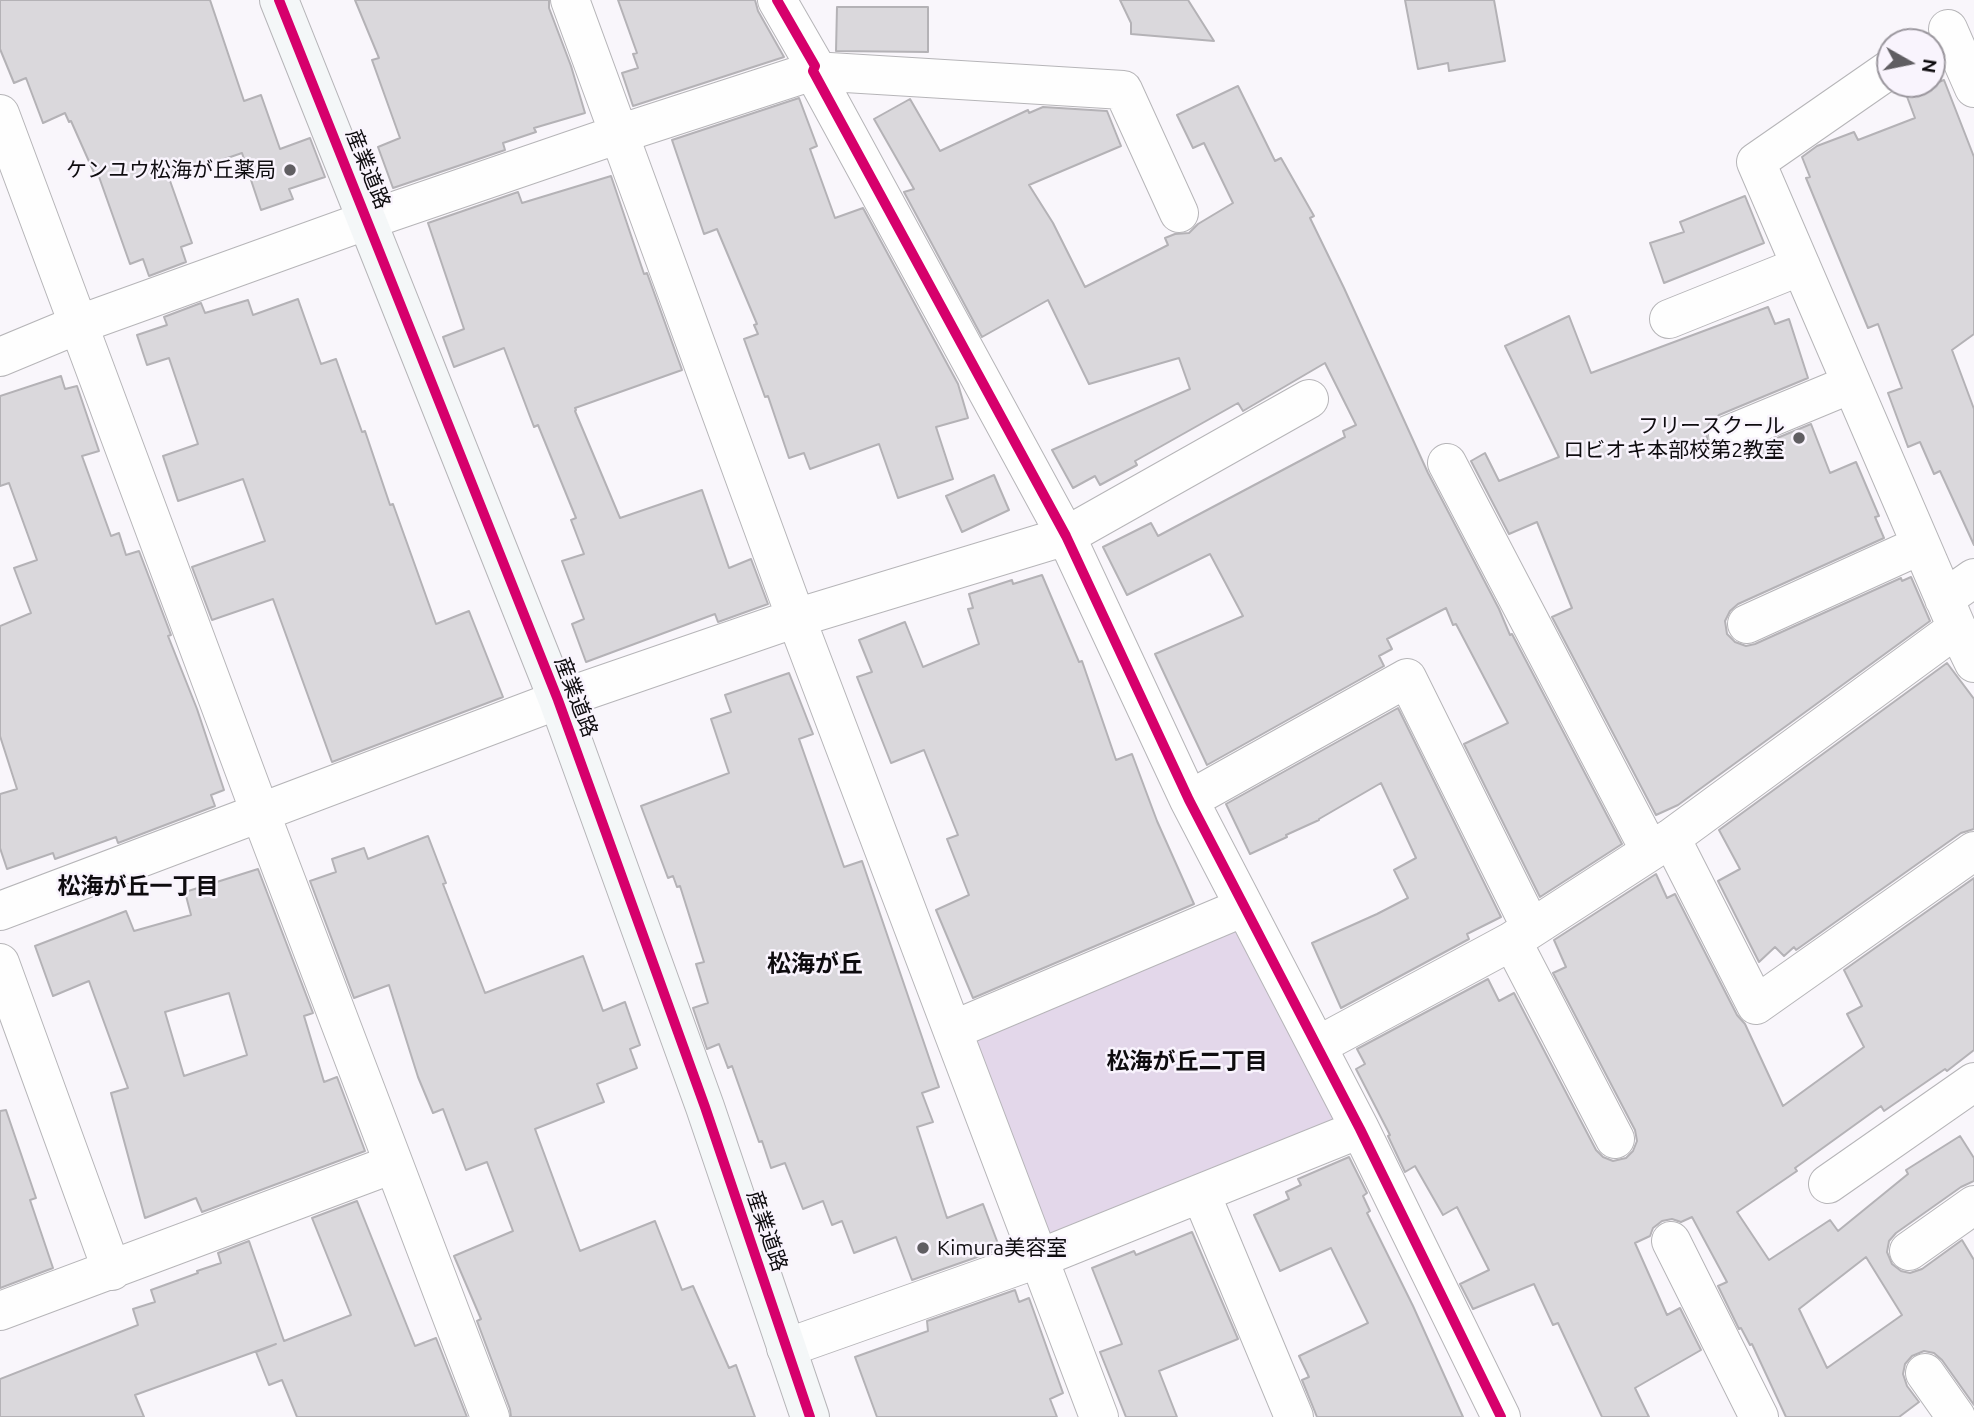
<!DOCTYPE html>
<html>
<head>
<meta charset="utf-8">
<style>
	body { margin:0 }
	#map { position:relative; width:1974px; height:1417px; overflow:hidden; background:#f9f6fb; font-family:Ubuntu,sans-serif }
	canvas { display:block }
	.north { position:absolute; left:1876px; top:28px; width:70px; height:70px; box-sizing:border-box; background:#f9f4fd; border:2px solid #9b979e; border-radius:50%; rotate:99deg; font-size:19px; font-weight:700; line-height:28px; text-align:center; color:#0e0c0f }
	.north::after { content:''; display:block; margin:auto; width:24px; height:32px; background:#605e62; clip-path:polygon(50% 0,100% 100%,50% 72%,0 100%) }
</style>
</head>
<body>
<div id="map">
<canvas width="1974" height="1417"></canvas>
<div class="north">N</div>
</div>
<script>
const ctx = document.querySelector('canvas').getContext('2d');
ctx.lineJoin = 'round';
function paint(path, color) { ctx.fillStyle = color; ctx.fill(path, 'evenodd'); }
function stroke(path, color, width, dash) { ctx.strokeStyle = color; ctx.lineWidth = width; ctx.lineCap = dash ? 'butt' : 'round'; ctx.setLineDash(dash || []); ctx.stroke(path); }
function drawText(font, color, halo, rows, align = 'center') {
  ctx.font = font + ' Ubuntu,"Noto Sans JP",sans-serif'; ctx.lineWidth = 5; ctx.setLineDash([]); ctx.textBaseline = 'middle'; ctx.strokeStyle = halo; ctx.fillStyle = color; for (const [text, x, y, turn = 0] of rows) {
    ctx.save(); ctx.translate(x, y); ctx.rotate((+turn || 0) * Math.PI / 180); ctx.textAlign = isNaN(turn) ? turn : align; if (halo) ctx.strokeText(text, 0, 0); ctx.fillText(text, 0, 0); ctx.restore();
  }
}
paint(new Path2D(`
	M 1244,907 L 1360,1129 L 1040,1258 L 953,1030 Z`), '#e3d7ea');
const building = new Path2D(`
	M 0,0 L 210,0 L 244,101 L 261,95 L 280,149 L 310,138 L 325,177 L 289,189 L 293,199 L 261,210 L 242,153 L 169,178 L 192,243 L 181,247 L 186,262 L 149,276 L 143,259 L 130,264 L 98,174 L 95,175 L 71,121 L 69,122 L 65,113 L 43,123 L 26,78 L 14,83 L 0,49 Z
	M 355,0 L 549,0 L 549,8 L 571,66 L 585,113 L 534,128 L 536,132 L 503,143 L 505,150 L 393,188 L 378,147 L 400,138 L 372,60 L 379,58 Z
	M 618,0 L 755,0 L 758,11 L 784,57 L 633,106 L 622,73 L 638,68 L 633,54 L 637,53 Z
	M 1120,0 L 1188,0 L 1214,41 L 1131,34 L 1131,23 Z
	M 1405,0 L 1494,0 L 1505,61 L 1449,71 L 1448,63 L 1418,69 Z
	M 837,7 L 928,7 L 928,52 L 836,51 Z
	M 1944,80 L 1974,157 L 1974,334 L 1952,350 L 1974,409 L 1974,545 L 1940,471 L 1934,474 L 1920,442 L 1908,447 L 1888,393 L 1902,388 L 1878,324 L 1868,328 L 1806,178 L 1810,177 L 1802,157 L 1817,146 L 1854,132 L 1858,140 L 1915,118 L 1906,94 Z
	M 1238,86 L 1275,161 L 1281,158 L 1314,216 L 1310,218 L 1344,288 L 1428,473 L 1499,609 L 1510,635 L 1512,634 L 1622,844 L 1540,897 L 1464,744 L 1508,723 L 1456,624 L 1453,625 L 1446,608 L 1387,639 L 1392,649 L 1379,656 L 1384,666 L 1207,765 L 1155,654 L 1243,616 L 1210,554 L 1127,595 L 1103,547 L 1151,523 L 1158,536 L 1345,437 L 1343,431 L 1356,425 L 1325,363 L 1243,411 L 1238,403 L 1135,461 L 1137,465 L 1100,485 L 1095,476 L 1073,488 L 1052,450 L 1190,389 L 1179,358 L 1089,384 L 1048,300 L 982,337 L 904,192 L 914,189 L 874,119 L 910,99 L 940,151 L 1028,110 L 1029,113 L 1043,107 L 1107,111 L 1121,146 L 1029,185 L 1053,223 L 1085,287 L 1168,245 L 1165,238 L 1175,234 L 1189,233 L 1198,224 L 1233,203 L 1204,143 L 1193,148 L 1177,115 Z
	M 799,98 L 817,146 L 810,149 L 835,218 L 863,208 L 958,384 L 968,418 L 936,427 L 953,479 L 898,498 L 879,444 L 810,469 L 804,453 L 789,458 L 768,396 L 765,397 L 744,339 L 758,334 L 754,325 L 757,324 L 717,229 L 704,234 L 672,140 Z
	M 611,176 L 644,274 L 647,273 L 682,370 L 575,408 L 576,410 L 575,411 L 620,518 L 702,490 L 729,568 L 751,559 L 768,604 L 718,622 L 715,614 L 586,662 L 572,624 L 584,619 L 562,561 L 584,554 L 571,520 L 576,518 L 538,425 L 534,427 L 504,348 L 454,367 L 443,337 L 464,329 L 428,223 L 518,192 L 522,203 Z
	M 1745,196 L 1764,243 L 1664,283 L 1650,243 L 1684,232 L 1680,222 Z
	M 298,299 L 321,364 L 336,359 L 362,432 L 365,431 L 390,505 L 393,504 L 436,624 L 469,611 L 503,697 L 332,762 L 273,599 L 212,620 L 192,567 L 265,541 L 243,479 L 178,501 L 163,456 L 198,444 L 169,358 L 147,365 L 137,335 L 167,325 L 164,317 L 201,303 L 205,313 L 248,300 L 253,315 Z
	M 1768,307 L 1775,324 L 1789,319 L 1808,378 L 1719,415 L 1710,422 L 1706,431 L 1708,444 L 1715,453 L 1724,457 L 1736,455 L 1811,424 L 1830,473 L 1856,462 L 1879,516 L 1875,517 L 1884,538 L 1738,604 L 1730,611 L 1725,621 L 1727,634 L 1735,642 L 1746,646 L 1755,644 L 1901,578 L 1902,581 L 1911,577 L 1930,621 L 1678,805 L 1656,815 L 1552,617 L 1572,608 L 1537,522 L 1509,534 L 1471,461 L 1485,453 L 1499,481 L 1559,457 L 1505,346 L 1569,316 L 1591,373 Z
	M 61,376 L 65,389 L 77,386 L 99,451 L 82,456 L 111,536 L 119,533 L 126,555 L 139,551 L 171,635 L 168,636 L 197,709 L 224,790 L 211,795 L 215,806 L 118,843 L 116,837 L 55,859 L 53,853 L 7,869 L 0,848 L 0,794 L 17,789 L 0,736 L 0,626 L 31,613 L 14,568 L 37,560 L 9,483 L 0,486 L 0,396 Z
	M 994,475 L 1009,510 L 962,532 L 946,496 Z
	M 1042,575 L 1079,662 L 1082,661 L 1116,760 L 1132,754 L 1157,821 L 1194,904 L 973,998 L 936,910 L 969,895 L 947,839 L 958,835 L 924,750 L 891,763 L 857,677 L 872,672 L 859,640 L 905,622 L 923,667 L 979,644 L 968,609 L 973,608 L 969,594 L 1012,580 L 1013,584 Z
	M 1947,663 L 1974,699 L 1974,829 L 1961,833 L 1796,950 L 1794,947 L 1784,956 L 1775,947 L 1759,962 L 1718,881 L 1740,869 L 1719,830 Z
	M 789,673 L 813,734 L 799,739 L 844,867 L 862,861 L 939,1087 L 922,1093 L 933,1122 L 917,1127 L 947,1218 L 983,1204 L 1000,1249 L 912,1280 L 896,1237 L 854,1253 L 842,1221 L 832,1225 L 823,1201 L 803,1209 L 785,1163 L 771,1168 L 762,1141 L 759,1142 L 732,1066 L 728,1068 L 719,1044 L 707,1049 L 693,1008 L 708,1003 L 696,964 L 704,962 L 680,886 L 677,887 L 673,876 L 668,878 L 641,806 L 729,773 L 711,719 L 731,712 L 725,695 Z
	M 1398,708 L 1501,917 L 1467,934 L 1469,939 L 1341,1008 L 1312,943 L 1377,914 L 1408,898 L 1394,870 L 1416,858 L 1381,783 L 1319,819 L 1319,820 L 1286,835 L 1287,837 L 1250,854 L 1226,804 Z
	M 428,836 L 446,883 L 443,884 L 485,993 L 583,956 L 603,1011 L 625,1002 L 640,1045 L 630,1049 L 637,1068 L 597,1084 L 604,1102 L 535,1129 L 580,1251 L 655,1221 L 682,1290 L 693,1286 L 729,1368 L 736,1365 L 755,1417 L 511,1417 L 510,1409 L 477,1321 L 481,1319 L 454,1256 L 513,1231 L 487,1162 L 466,1170 L 443,1109 L 433,1113 L 418,1077 L 389,985 L 354,998 L 310,881 L 336,872 L 332,859 L 364,848 L 368,859 Z
	M 258,869 L 313,1013 L 304,1016 L 324,1082 L 337,1077 L 365,1151 L 202,1212 L 196,1198 L 145,1218 L 111,1093 L 128,1088 L 89,981 L 53,996 L 35,946 L 126,911 L 134,931 L 191,915 L 185,892 ZM 229,993 L 247,1055 L 184,1076 L 165,1012 Z
	M 1656,874 L 1667,898 L 1675,894 L 1737,1015 L 1745,1024 L 1783,1106 L 1864,1047 L 1847,1014 L 1862,1006 L 1844,970 L 1974,878 L 1974,1050 L 1947,1071 L 1945,1069 L 1884,1111 L 1881,1106 L 1795,1168 L 1797,1171 L 1737,1212 L 1769,1260 L 1830,1220 L 1838,1231 L 1908,1174 L 1906,1170 L 1960,1136 L 1974,1158 L 1974,1181 L 1961,1187 L 1896,1233 L 1889,1241 L 1887,1252 L 1892,1264 L 1901,1271 L 1910,1273 L 1922,1269 L 1962,1240 L 1974,1260 L 1974,1405 L 1942,1360 L 1934,1353 L 1924,1351 L 1912,1356 L 1905,1364 L 1903,1374 L 1907,1386 L 1919,1402 L 1899,1417 L 1786,1417 L 1752,1344 L 1750,1345 L 1741,1328 L 1739,1329 L 1718,1286 L 1727,1282 L 1692,1217 L 1681,1222 L 1672,1219 L 1662,1221 L 1653,1228 L 1650,1236 L 1635,1243 L 1667,1315 L 1680,1308 L 1701,1350 L 1635,1388 L 1649,1417 L 1602,1417 L 1558,1323 L 1553,1325 L 1534,1284 L 1473,1309 L 1460,1284 L 1489,1270 L 1457,1207 L 1443,1215 L 1415,1166 L 1405,1172 L 1388,1136 L 1390,1135 L 1356,1069 L 1365,1064 L 1357,1049 L 1488,979 L 1499,1001 L 1514,993 L 1596,1150 L 1603,1157 L 1613,1161 L 1626,1158 L 1633,1151 L 1637,1141 L 1635,1130 L 1553,973 L 1566,967 L 1554,940 ZM 1866,1257 L 1902,1315 L 1827,1368 L 1799,1309 Z
	M 6,1110 L 36,1198 L 30,1200 L 53,1268 L 0,1288 L 0,1111 Z
	M 1349,1157 L 1367,1193 L 1363,1196 L 1370,1211 L 1367,1213 L 1413,1306 L 1463,1417 L 1317,1417 L 1315,1412 L 1302,1380 L 1309,1377 L 1299,1356 L 1368,1323 L 1331,1248 L 1280,1271 L 1254,1215 L 1289,1199 L 1286,1192 L 1301,1185 L 1298,1179 Z
	M 357,1201 L 415,1346 L 436,1338 L 467,1417 L 297,1417 L 282,1380 L 269,1385 L 256,1352 L 276,1344 L 135,1395 L 144,1417 L 0,1417 L 0,1379 L 138,1325 L 133,1309 L 155,1302 L 151,1290 L 198,1273 L 197,1271 L 221,1263 L 218,1253 L 249,1241 L 284,1341 L 351,1315 L 312,1218 Z
	M 1192,1232 L 1238,1339 L 1159,1371 L 1177,1417 L 1126,1417 L 1100,1352 L 1122,1344 L 1092,1268 L 1134,1251 L 1136,1255 Z
	M 1015,1290 L 1019,1302 L 1029,1298 L 1063,1393 L 1050,1399 L 1057,1417 L 877,1417 L 855,1357 L 928,1331 L 927,1321 Z`);
paint(building, '#dad8dc');
stroke(building, '#b4b2b6', 2);
const street = new Path2D(`
	M 570,0 L 796,618 L 1099,1417
	M 777,0 L 815,66 L 813,71 L 1066,536 L 1189,800 L 1360,1129 L 1501,1417
	M 1948,29 L 1974,88
	M 1890,69 L 1756,162 L 1957,628 L 1974,663
	M 0,114 L 260,812 L 490,1417
	M 1669,319 L 1801,266
	M 0,357 L 77,325 L 368,220 L 619,134 L 813,71 L 1123,90 L 1179,213
	M 1728,435 L 1851,384
	M 1447,463 L 1650,851
	M 1944,599 L 1974,578
	M 1747,624 L 1921,545
	M 1189,800 L 1407,678 L 1531,928
	M 1671,838 L 1756,1005 L 1974,851
	M 0,911 L 558,700 L 796,618 L 1066,536 L 1309,399
	M 1512,941 L 1615,1139
	M 0,963 L 112,1271
	M 953,1030 L 1244,907
	M 1317,1046 L 1512,941 L 1671,838 L 1957,628
	M 1828,1184 L 1974,1082
	M 1201,1194 L 1294,1417
	M 1671,1241 L 1759,1417
	M 1909,1251 L 1974,1205
	M 0,1311 L 393,1164
	M 786,1348 L 1040,1258 L 1360,1129
	M 1925,1373 L 1956,1417`);
const secondary = new Path2D(`
	M 279,0 L 558,700 L 705,1107 L 810,1417`);
stroke(street, '#b6b5b8', 40);
stroke(secondary, '#b6b5b8', 40);
stroke(street, '#fefefe', 38);
stroke(secondary, '#f4f7f8', 38);
stroke(new Path2D(`
	M 279,0 L 558,700 L 705,1107 L 810,1417
	M 777,0 L 815,66 L 813,71 L 1066,536 L 1189,800 L 1360,1129 L 1501,1417`), '#d6006c', 10);
for (const [x, y, r, color] of [
	[290,170,7,"#605e62"],
	[1799,438,7,"#605e62"],
	[923,1248,7,"#605e62"]
]) { const dot = new Path2D(); dot.arc(x, y, r, 0, 2 * Math.PI); ctx.fillStyle = color; ctx.fill(dot); stroke(dot, '#f9f4fd', 2.5); }
drawText('21px', '#0e0c0f', '#f9f4fd', [
	["産業道路",368,169,68],
	["産業道路",576,697,69],
	["産業道路",767,1231,71]
]);
drawText('21px', '#0e0c0f', '#f9f4fd', [
	["ケンユウ松海が丘薬局",276,170],
	["フリースクール",1785,426],
	["ロビオキ本部校第2教室",1785,450],
	["Kimura美容室",937,1248,"left"]
], 'right');
drawText('bold 23px', '#0e0c0f', '#f9f4fd', [
	["松海が丘一丁目",138,886],
	["松海が丘二丁目",1187,1061]
]);
drawText('bold 24px', '#0e0c0f', '#f9f4fd', [
	["松海が丘",815,964]
]);
</script>
</body>
</html>
